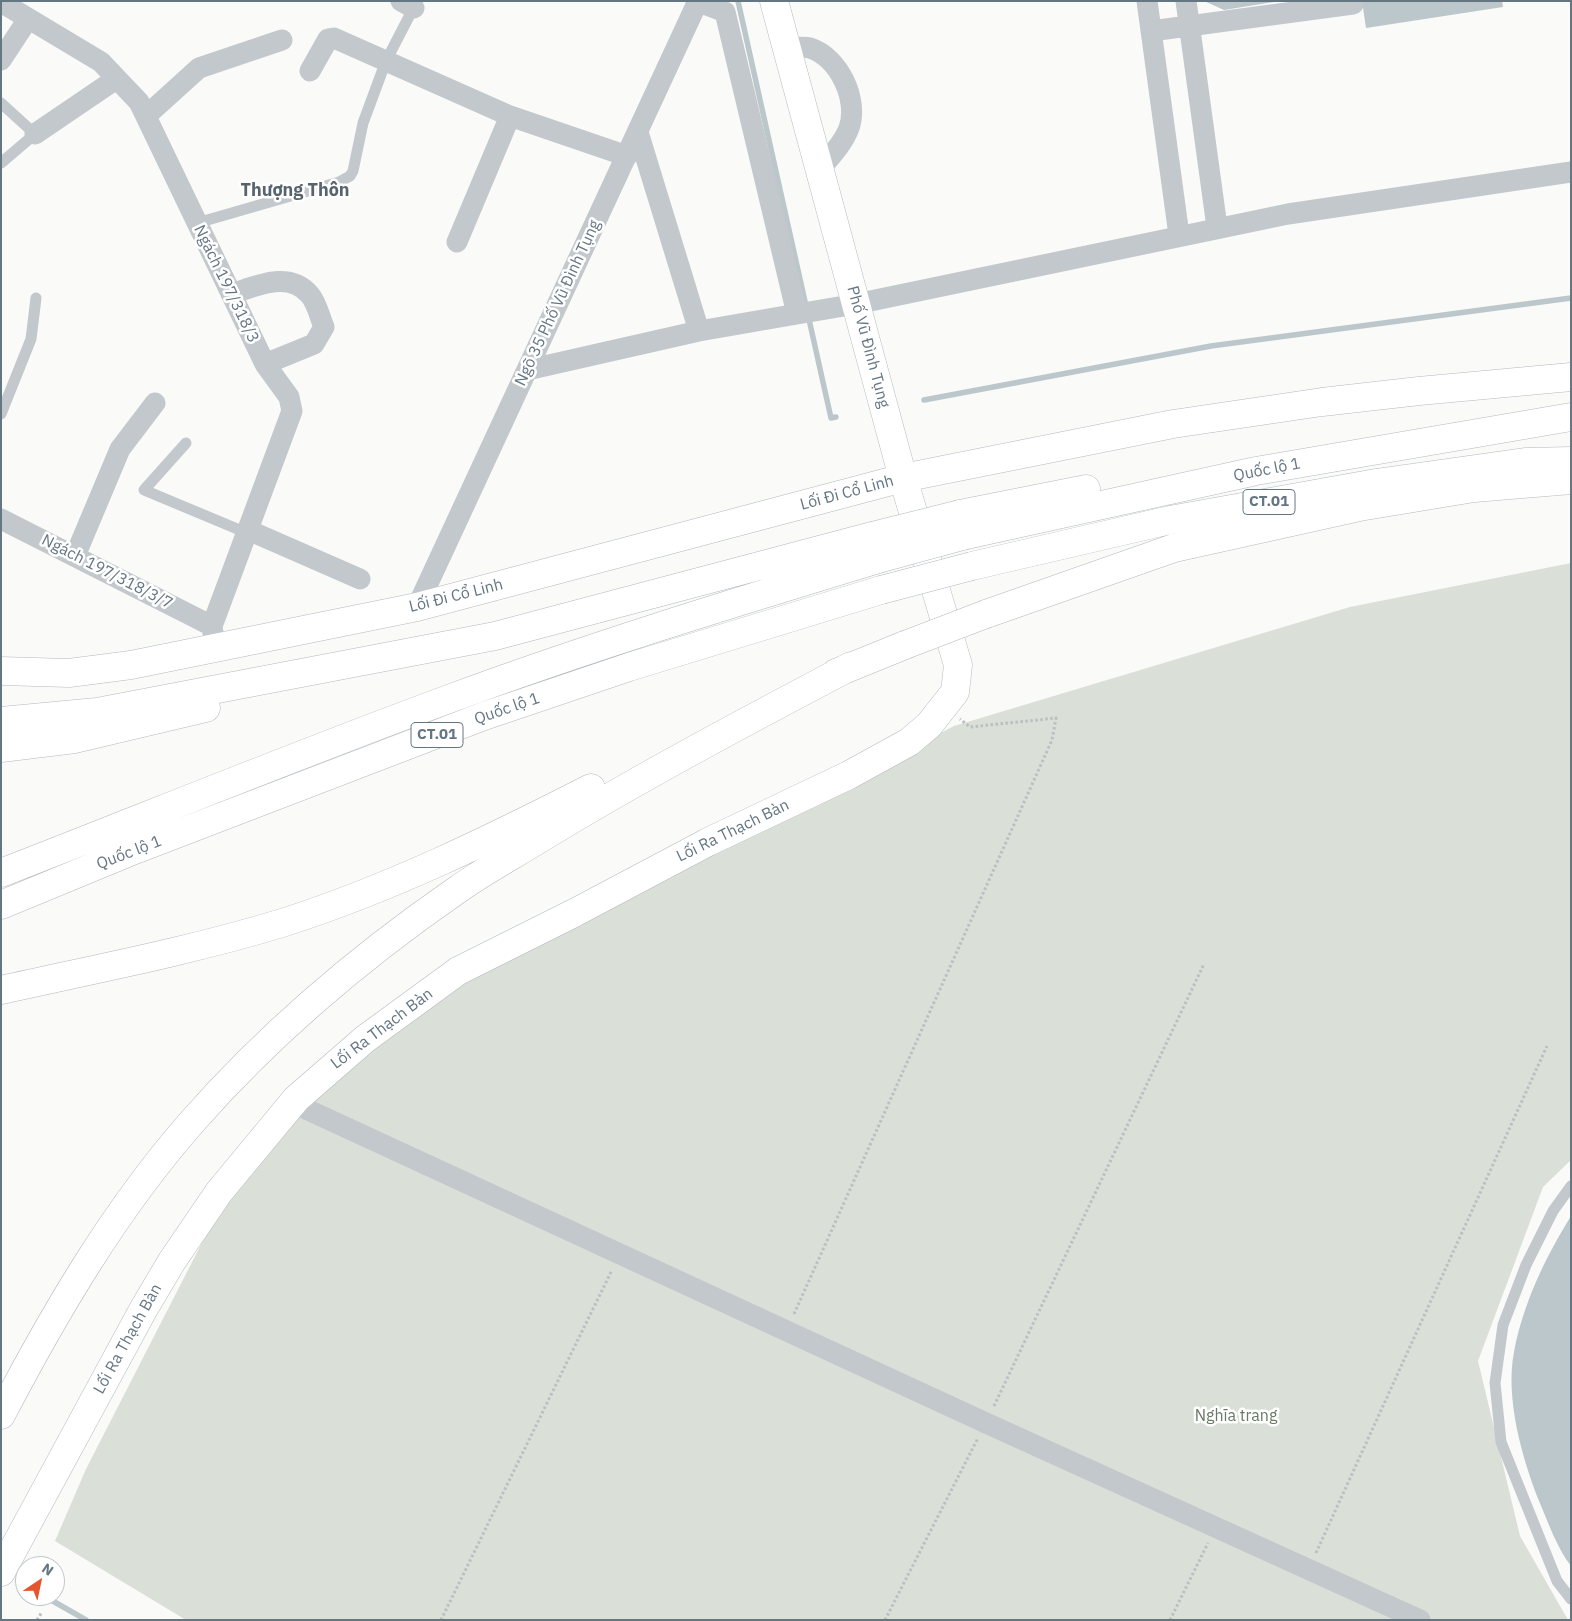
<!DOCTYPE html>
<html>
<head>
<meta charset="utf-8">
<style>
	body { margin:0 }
	#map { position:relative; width:1572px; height:1621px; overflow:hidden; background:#fafaf8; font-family:"IBM Plex Sans",sans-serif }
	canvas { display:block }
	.frame { position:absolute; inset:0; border:2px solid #657683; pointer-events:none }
	.north { position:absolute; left:15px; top:1556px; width:50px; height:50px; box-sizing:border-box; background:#fff; border:1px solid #c1c8cd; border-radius:50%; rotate:34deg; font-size:14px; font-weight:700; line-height:20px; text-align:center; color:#657683 }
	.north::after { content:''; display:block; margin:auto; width:18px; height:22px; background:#e4572e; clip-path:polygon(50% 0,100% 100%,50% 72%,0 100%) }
</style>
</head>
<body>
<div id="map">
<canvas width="1572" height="1621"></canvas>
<div class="frame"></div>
<div class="north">N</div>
</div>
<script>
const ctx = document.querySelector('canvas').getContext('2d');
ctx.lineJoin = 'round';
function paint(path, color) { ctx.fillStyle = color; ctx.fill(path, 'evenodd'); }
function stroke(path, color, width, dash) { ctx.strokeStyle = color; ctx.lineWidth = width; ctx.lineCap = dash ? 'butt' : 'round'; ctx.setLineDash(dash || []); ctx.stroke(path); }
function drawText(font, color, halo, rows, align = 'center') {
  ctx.font = font + ' "IBM Plex Sans",sans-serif'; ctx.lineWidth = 5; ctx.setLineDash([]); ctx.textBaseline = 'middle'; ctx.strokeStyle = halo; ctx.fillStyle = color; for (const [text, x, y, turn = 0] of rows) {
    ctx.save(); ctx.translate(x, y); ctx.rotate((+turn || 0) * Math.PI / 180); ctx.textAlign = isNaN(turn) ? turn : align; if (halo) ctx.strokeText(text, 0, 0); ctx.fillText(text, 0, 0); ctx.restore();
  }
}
paint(new Path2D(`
	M 1571,563 L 1571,1160 L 1543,1187 L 1478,1361 L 1520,1536 L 1568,1620 L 186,1620 L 55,1541 L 86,1469 L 228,1192 L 352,1054 L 462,984 L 954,726 L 1350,607 Z`), '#dadfd7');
paint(new Path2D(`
	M 1204,1 L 1280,1 L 1224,10 Z
	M 1362,1 L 1502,1 L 1503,7 L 1366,28 Z
	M 1571,1216 L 1571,1566 C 1557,1548 1548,1522 1539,1501 C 1522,1458 1505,1398 1514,1352 C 1523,1304 1545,1258 1571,1216 Z`), '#bbc7cb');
stroke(new Path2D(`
	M 738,1 L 831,418 L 836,417
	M 924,400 L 1211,346 L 1571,298
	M 44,1596 L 86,1620`), '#bbc7cb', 5.5);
const secondary = new Path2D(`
	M 1,671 L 69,673 L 131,665 L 417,607 L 903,478 L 1173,424 L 1322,402 L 1419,391 L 1571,377
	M 1,1572 L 143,1310 L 172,1261 L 219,1192 L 296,1099 L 365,1039 L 458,971 L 574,913 L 708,842 L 849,775 L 909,742 L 929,725 L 955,692 L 958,665 L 903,478 L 774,1`);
const highway = new Path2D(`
	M 960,514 L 1086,489
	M 966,535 L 1256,471 L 1571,417
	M 972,566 L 1170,520 L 1376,483 L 1525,462 L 1571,461
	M 986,614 L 1174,548 L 1359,507 L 1474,488 L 1571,480
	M 836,673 L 905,645
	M 1,721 L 97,712 L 495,636 L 872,536
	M 1,748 L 75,739 L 206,708
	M 1,873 C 150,815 297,755 446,700 C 589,647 733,603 878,559
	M 1,905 L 127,853 L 484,716 L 629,667 L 881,590
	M 1,990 C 95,969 190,951 282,923 C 389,889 491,839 591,788
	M 1,1415 C 55,1312 114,1211 191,1123 C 269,1034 360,957 457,890 C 482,872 510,857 536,841 C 639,778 745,722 851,666`);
stroke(secondary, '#b3babf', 29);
stroke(highway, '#b4b9bd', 29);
stroke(new Path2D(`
	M 794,1314 L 1052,740 L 1056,718 L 970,727 L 960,719
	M 994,1406 L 1204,964
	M 1316,1553 L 1547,1046
	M 37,1620 L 42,1612
	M 441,1620 L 612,1270
	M 885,1620 L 978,1438
	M 1170,1620 L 1208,1543`), '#bbbfc2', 3, [2.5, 2.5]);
stroke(new Path2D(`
	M 1,103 L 35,134 L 1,163
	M 197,223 L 339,182 L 350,176 L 353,171 L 363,123 L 386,61 L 415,5
	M 1,414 L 31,339 L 36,298
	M 186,443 L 144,490 L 247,533
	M 1571,1186 L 1553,1211 L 1526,1265 L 1503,1325 L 1495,1383 L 1501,1442 L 1557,1581 L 1571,1599`), '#c3c8cc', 11);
stroke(new Path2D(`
	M 401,1 L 414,8
	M 1147,1 L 1179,235
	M 1186,1 L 1217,227
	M 1,2 L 101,62 L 139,102 L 265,364 L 289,397 L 292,411 L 212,626 L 215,647
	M 1151,31 L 1353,4
	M 787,48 C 794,48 804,46 810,48 C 839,57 859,100 849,128 C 843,144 830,157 820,169
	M 1,60 L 28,19
	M 310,71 L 328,39 L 334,38 L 510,116 L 457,242
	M 146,116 L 199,68 L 282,40
	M 510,116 L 627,156
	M 638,132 L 699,331
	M 35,134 L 116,79
	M 231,294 C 257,286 289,270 310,295 C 317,303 320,318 324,327 L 314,344 L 265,364
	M 797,314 L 856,304 L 1288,214 L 1571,172
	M 527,370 L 699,331 L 797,314 L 725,12 L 696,1
	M 1,519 L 212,626
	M 248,530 L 360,579
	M 75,556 L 120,449 L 155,403
	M 417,607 L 698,1
	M 293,1103 L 986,1423 L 1420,1620`), '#c3c8cc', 21);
stroke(secondary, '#fff', 28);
stroke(highway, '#fff', 28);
const highwayBridge = new Path2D(`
	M 872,536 L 960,514
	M 878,559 L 966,535
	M 881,590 L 972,566
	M 905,645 L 986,614`);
stroke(highwayBridge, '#b4b9bd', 29, []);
stroke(highwayBridge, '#fff', 28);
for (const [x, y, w] of [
	[1269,502,52],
	[437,735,52]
]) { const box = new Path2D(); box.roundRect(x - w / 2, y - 12.5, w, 25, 4); ctx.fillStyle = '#fff'; ctx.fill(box); stroke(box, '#657683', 1); }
drawText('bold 15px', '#657683', null, [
	["CT.01",1269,502],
	["CT.01",437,735]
]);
drawText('16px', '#657683', '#fff', [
	["Ngách 197/318/3",226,284,64],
	["Ngõ 35 Phố Vũ Đình Tụng",558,303,-65],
	["Phố Vũ Đình Tụng",868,347,75],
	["Quốc lộ 1",1267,470,-11],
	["Lối Đi Cổ Linh",847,493,-15],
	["Ngách 197/318/3/7",107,572,27],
	["Lối Đi Cổ Linh",456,596,-14],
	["Quốc lộ 1",507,709,-19],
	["Lối Ra Thạch Bàn",733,831,-26],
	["Quốc lộ 1",129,853,-21],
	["Lối Ra Thạch Bàn",382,1029,-37],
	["Lối Ra Thạch Bàn",128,1339,-61]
]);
drawText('16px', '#687a64', '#fff', [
	["Nghĩa trang",1236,1416]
]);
drawText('bold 18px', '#57646e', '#fff', [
	["Thượng Thôn",295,191]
]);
</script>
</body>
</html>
